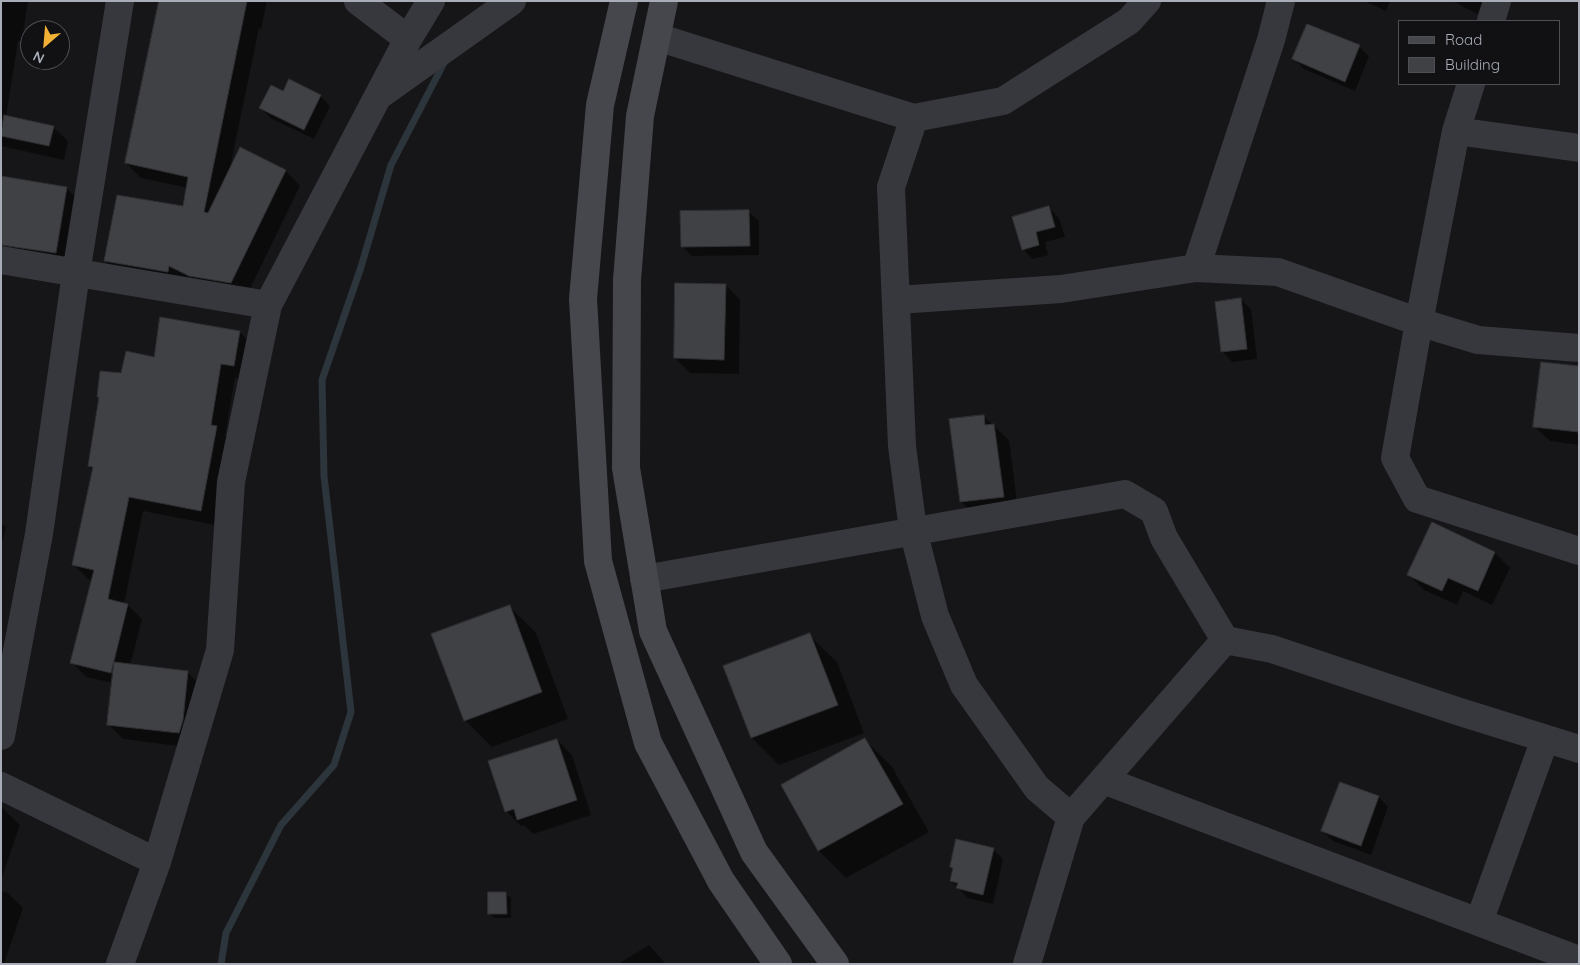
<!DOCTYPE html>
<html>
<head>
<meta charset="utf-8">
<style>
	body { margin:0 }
	#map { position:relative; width:1580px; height:965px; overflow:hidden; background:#161618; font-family:Quicksand,sans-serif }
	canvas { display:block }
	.frame { position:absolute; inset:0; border:2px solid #a8adb8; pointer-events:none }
	.legend { position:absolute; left:1398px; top:20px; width:162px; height:65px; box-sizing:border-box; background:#111113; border:1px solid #4d4f55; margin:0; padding:6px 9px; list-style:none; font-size:15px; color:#a8adb8 }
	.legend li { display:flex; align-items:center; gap:10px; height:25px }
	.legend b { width:25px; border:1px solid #4d4f55 }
	.north { position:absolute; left:20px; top:20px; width:50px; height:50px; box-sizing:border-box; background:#111113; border:1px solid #4d4f55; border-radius:50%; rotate:207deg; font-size:14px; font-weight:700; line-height:20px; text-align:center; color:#a8adb8 }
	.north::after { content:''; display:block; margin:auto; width:18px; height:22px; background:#f2b134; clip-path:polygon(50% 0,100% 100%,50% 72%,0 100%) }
</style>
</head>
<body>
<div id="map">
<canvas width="1580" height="965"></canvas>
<div class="frame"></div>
<ul class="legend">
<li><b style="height:6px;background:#45474d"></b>Road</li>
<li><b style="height:14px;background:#404145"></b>Building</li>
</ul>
<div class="north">N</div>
</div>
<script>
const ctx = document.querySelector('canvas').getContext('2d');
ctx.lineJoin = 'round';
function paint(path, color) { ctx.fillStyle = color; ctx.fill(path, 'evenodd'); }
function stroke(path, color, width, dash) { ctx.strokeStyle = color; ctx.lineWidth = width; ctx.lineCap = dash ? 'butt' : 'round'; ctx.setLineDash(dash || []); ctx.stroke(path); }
paint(new Path2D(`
	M 1,1 L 28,1 L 22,41 L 18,41 L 6,117 L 53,127 L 68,141 L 64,160 L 1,146 Z
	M 162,1 L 267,1 L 261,29 L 259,28 L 230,168 L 241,149 L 286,171 L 300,186 L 246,297 L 120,276 L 105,261 L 184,207 L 188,188 L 141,178 L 126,163 Z
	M 1364,1 L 1390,1 L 1386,11 Z
	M 1453,1 L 1484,1 L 1477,14 Z
	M 1359,47 L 1369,56 L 1355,91 L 1304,69 L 1294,59 Z
	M 284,92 L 320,96 L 330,106 L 314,139 L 270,118 L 261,108 Z
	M 1,177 L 66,188 L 81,202 L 70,267 L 1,260 Z
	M 1049,208 L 1059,218 L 1065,237 L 1045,242 L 1048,255 L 1033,259 L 1023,249 Z
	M 749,212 L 759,221 L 759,255 L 692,256 L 682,246 Z
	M 726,285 L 740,300 L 739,374 L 690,373 L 675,358 Z
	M 1241,300 L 1251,309 L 1257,359 L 1232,362 L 1223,352 Z
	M 240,332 L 254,347 L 248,380 L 235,378 L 225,436 L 231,442 L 215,525 L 143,511 L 124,604 L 128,605 L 142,619 L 130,666 L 188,673 L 203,687 L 194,748 L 123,739 L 108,724 L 113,683 L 86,677 L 72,662 L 93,580 L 88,579 L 74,565 L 93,469 L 90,466 L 122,375 L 155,358 Z
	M 1579,367 L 1579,445 L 1550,441 L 1535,427 Z
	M 983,416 L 1009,440 L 1018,511 L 976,516 L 961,502 Z
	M 1,523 L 6,527 L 1,546 Z
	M 1432,524 L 1495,553 L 1510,568 L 1492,605 L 1463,591 L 1457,605 L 1424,590 L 1409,575 Z
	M 509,606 L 536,633 L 568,719 L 492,747 L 465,720 Z
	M 809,635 L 837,662 L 864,733 L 779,765 L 752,738 L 725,667 Z
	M 557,740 L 572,755 L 591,815 L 533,834 L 524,825 L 521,826 L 506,811 Z
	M 865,740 L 892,767 L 929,832 L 846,878 L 819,851 L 782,786 Z
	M 1340,783 L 1379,797 L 1388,807 L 1371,855 L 1333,841 L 1323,831 Z
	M 1,807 L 20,825 L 1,880 Z
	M 994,850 L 1003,859 L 993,904 L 968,898 L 951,881 L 954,869 L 951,867 Z
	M 1,891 L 8,893 L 23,908 L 4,964 L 1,964 Z
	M 506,894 L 511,898 L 511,918 L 494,918 L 489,913 Z
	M 649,945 L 666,964 L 618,964 Z`), '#0007');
stroke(new Path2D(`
	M 221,964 L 226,933 L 281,825 L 334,765 L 351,712 L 324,476 L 322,380 L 361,267 L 391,165 L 445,61`), '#2c353c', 7);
const building = new Path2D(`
	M 159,1 L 247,1 L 204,212 L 208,213 L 240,147 L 286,170 L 231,283 L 189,276 L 169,266 L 168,272 L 104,261 L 117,195 L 183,206 L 188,177 L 125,163 Z
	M 1307,24 L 1360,45 L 1345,82 L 1292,59 Z
	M 289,79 L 321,95 L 304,130 L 259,108 L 271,85 L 283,91 Z
	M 4,115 L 54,126 L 49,146 L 1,136 Z
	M 1,176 L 67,187 L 56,253 L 1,245 Z
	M 1049,206 L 1055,227 L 1036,232 L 1039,245 L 1022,250 L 1012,217 Z
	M 749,210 L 750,246 L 681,247 L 680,211 Z
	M 675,283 L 726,284 L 724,360 L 674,358 Z
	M 1241,298 L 1247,349 L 1221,352 L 1215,302 Z
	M 160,317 L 240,331 L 234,366 L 221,364 L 211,425 L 217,426 L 201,511 L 129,497 L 108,599 L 128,604 L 111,673 L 70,663 L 94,570 L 72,565 L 93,467 L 88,466 L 99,397 L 97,397 L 100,371 L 121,373 L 126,351 L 154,357 Z
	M 1541,362 L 1579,366 L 1579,432 L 1533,427 Z
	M 984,415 L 985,425 L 994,424 L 1004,497 L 960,502 L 949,419 Z
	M 1432,522 L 1495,552 L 1478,591 L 1448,578 L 1442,591 L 1407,575 Z
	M 510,605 L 542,692 L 464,721 L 431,634 Z
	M 810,633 L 838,705 L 751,738 L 723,666 Z
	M 114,662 L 188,671 L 183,720 L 179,733 L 107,725 Z
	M 865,738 L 903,804 L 818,851 L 781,785 Z
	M 557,739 L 577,800 L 517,820 L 514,809 L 505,812 L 488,761 Z
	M 1340,782 L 1379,796 L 1361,846 L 1321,831 Z
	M 956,839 L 994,848 L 983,895 L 956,888 L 958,883 L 950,881 L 953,868 L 950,867 Z
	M 488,892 L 506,892 L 507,914 L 488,914 Z`);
paint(building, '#404145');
stroke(building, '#303034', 1);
stroke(new Path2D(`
	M 358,1 L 408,39
	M 1491,21 L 1497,1
	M 657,37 L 914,118
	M 1471,84 L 1456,131 L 1419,322 L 1395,458 L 1417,499 L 1579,551
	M 381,94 L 512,1
	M 1456,131 L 1579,148
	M 1,260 L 268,305
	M 1196,268 L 1271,40 L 1281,1
	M 897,300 L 1061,289 L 1196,268 L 1278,272 L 1419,322 L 1478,340 L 1579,348
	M 644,579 L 1125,494 L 1154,511 L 1164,538 L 1225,640 L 1272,649 L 1457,711 L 1579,749
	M 1,736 L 39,534 L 76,273 L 120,1
	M 1103,780 L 1579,960
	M 1,786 L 157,862
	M 1071,817 L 1037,788 L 964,685 L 935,616 L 913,530 L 902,446 L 891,187 L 914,118 L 1003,101 L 1129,21 L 1147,1
	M 1479,922 L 1545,739
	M 120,964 L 157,862 L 220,650 L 231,482 L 268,305 L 408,39 L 431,1
	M 1027,964 L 1071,817 L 1225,640`), '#37383d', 28);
stroke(new Path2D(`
	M 624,1 L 600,105 L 583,299 L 598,561 L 648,743 L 721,881 L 778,964
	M 664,1 L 640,116 L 627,280 L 626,468 L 653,631 L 754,852 L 835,964`), '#45474d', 28);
</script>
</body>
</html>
